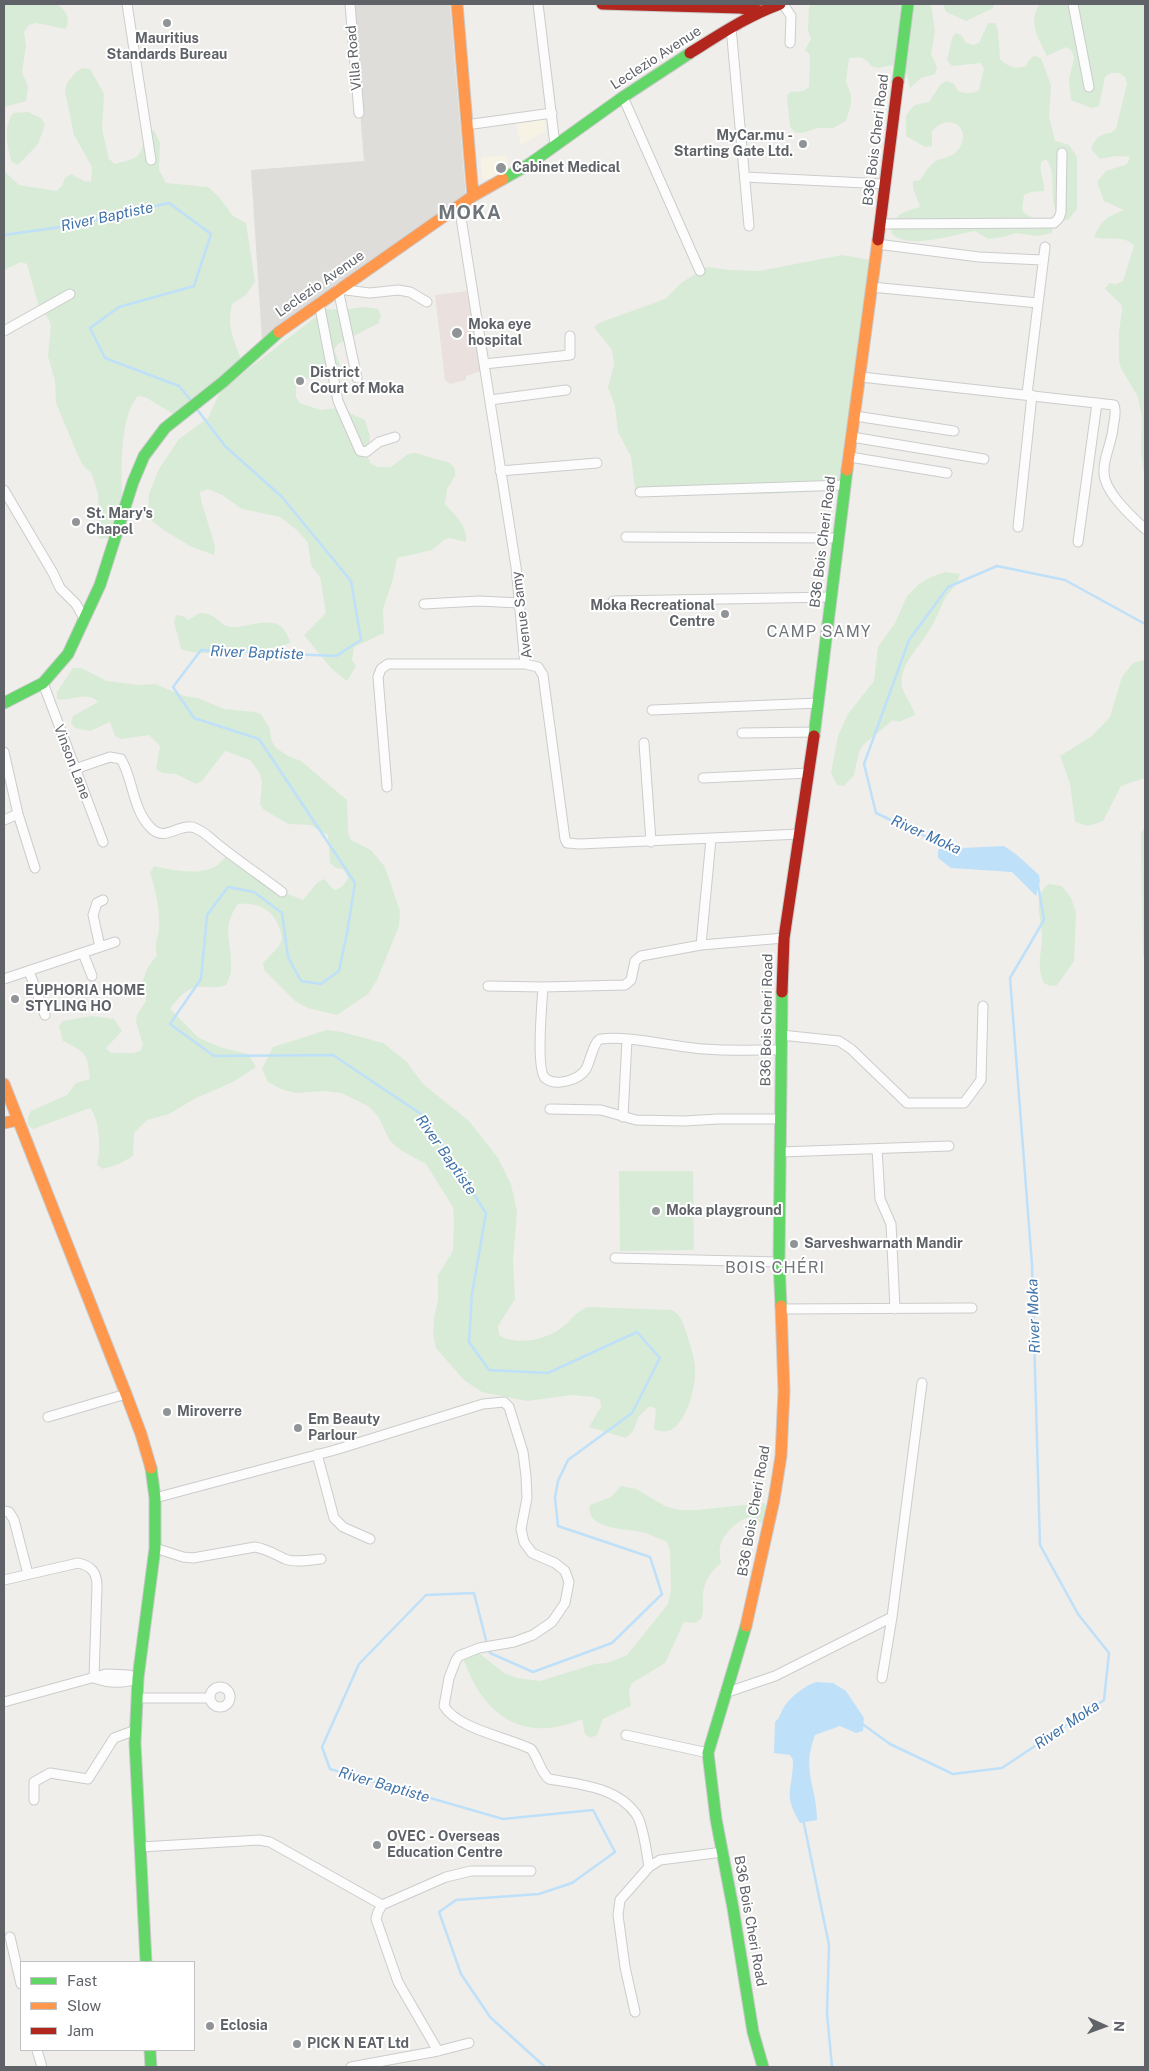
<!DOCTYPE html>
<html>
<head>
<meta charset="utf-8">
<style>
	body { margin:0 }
	#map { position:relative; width:1149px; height:2071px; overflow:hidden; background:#efeeea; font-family:"Public Sans",sans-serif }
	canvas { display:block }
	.frame { position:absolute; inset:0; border:5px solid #5f6368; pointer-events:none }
	.legend { position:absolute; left:20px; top:1961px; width:175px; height:90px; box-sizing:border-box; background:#fff; border:1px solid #bfc1c3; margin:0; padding:6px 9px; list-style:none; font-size:15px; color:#5f6368 }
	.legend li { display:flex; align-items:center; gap:10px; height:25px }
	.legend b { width:25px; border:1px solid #bfc1c3 }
	.north { position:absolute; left:1079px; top:2001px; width:50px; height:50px; -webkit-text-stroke:4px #fff; paint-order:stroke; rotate:92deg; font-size:14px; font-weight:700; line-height:20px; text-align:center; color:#5f6368 }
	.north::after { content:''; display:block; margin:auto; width:18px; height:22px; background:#5f6368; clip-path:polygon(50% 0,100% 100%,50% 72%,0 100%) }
</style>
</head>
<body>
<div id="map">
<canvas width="1149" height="2071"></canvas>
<div class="frame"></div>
<ul class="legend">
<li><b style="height:6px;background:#63d668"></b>Fast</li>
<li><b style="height:6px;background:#ff974d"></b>Slow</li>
<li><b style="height:6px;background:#b3261e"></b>Jam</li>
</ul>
<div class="north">N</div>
</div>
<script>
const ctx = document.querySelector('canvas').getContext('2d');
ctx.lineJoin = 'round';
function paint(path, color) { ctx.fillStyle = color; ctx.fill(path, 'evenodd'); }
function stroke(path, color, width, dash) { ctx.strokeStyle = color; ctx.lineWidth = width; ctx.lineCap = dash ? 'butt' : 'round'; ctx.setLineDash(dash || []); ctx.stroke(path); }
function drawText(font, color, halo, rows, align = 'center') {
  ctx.font = font + ' "Public Sans",sans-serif'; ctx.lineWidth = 4; ctx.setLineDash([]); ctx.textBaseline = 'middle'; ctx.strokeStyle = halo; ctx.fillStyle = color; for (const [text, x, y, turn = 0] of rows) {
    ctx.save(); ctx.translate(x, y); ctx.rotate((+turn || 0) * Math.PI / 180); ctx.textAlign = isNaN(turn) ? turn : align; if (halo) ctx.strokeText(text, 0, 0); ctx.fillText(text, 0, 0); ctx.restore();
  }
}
paint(new Path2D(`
	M 545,119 L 546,131 L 521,145 L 516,124 Z
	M 507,156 L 508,168 L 493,179 L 482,179 L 481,157 Z`), '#f7f3e4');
paint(new Path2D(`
	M 353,4 L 450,5 L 466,197 L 262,340 L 251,170 L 364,161 L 353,24 Z`), '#dfddda');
paint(new Path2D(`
	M 467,291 L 481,371 L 466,376 L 466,380 L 450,384 L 445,380 L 435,295 Z`), '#eae0de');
paint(new Path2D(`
	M 4,4 L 57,4 C 67,12 70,16 66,29 L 36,23 L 29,25 L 24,32 L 26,46 L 22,72 L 28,87 L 26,101 L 4,107 Z
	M 811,4 L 931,4 L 935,32 L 931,54 L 937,67 L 935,74 L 921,78 L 910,88 L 907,74 L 892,65 L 878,68 L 871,66 C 865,56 860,57 849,58 L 846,81 L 851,96 L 851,104 L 846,121 L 833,128 L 817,128 L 802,133 L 795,132 L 790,127 L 787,97 L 790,92 L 803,91 L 809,87 L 810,55 L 805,50 L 811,39 L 808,31 L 809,7 Z
	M 943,4 L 994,4 L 993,8 L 966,21 L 946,12 Z
	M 1040,4 L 1145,4 L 1145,474 L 1144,474 L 1141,452 L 1142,418 L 1138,397 L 1121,368 L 1119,361 L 1119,332 L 1122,310 L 1121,304 L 1105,289 L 1109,283 L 1116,284 L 1123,281 L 1134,246 C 1125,234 1107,241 1094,237 C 1102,219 1107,217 1124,210 L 1104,201 L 1097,182 L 1106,171 L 1127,164 L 1130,157 L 1116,156 L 1100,159 L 1091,149 C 1094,139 1101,133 1111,133 L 1116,129 L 1127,83 L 1125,77 L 1119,73 L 1111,73 L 1105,77 L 1099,106 L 1092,108 L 1071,100 L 1069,79 L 1074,58 L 1072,51 L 1066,47 L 1047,56 C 1039,40 1027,21 1040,4 Z
	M 988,23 L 995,23 L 998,30 L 1000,59 C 1007,66 1016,70 1026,66 L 1029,60 L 1034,56 L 1041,58 L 1051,85 L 1049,116 L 1055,141 L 1069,145 L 1077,157 L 1077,209 L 1068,220 L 1061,220 C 1046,202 1059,174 1046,159 L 1041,162 C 1039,173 1045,181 1044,191 L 1031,192 L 1024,195 L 1022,210 C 1029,220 1043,218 1053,226 L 1052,233 L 1038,236 L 1016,233 L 1003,237 L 988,239 L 975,231 C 954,234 907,251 891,233 C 896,212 901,213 920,207 L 913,188 L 913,181 L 920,180 C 924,175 927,168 932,164 C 942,155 953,161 961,145 C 970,127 949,112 932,131 L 932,146 L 925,147 L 906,136 L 906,116 L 910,110 L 915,105 L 929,102 L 941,84 L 947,81 L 954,84 L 958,91 C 966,94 971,94 979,90 L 984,69 L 981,63 L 952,66 L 947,60 L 952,38 L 956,33 L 962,36 L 966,43 L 973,45 L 979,43 Z
	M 82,68 L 90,69 L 104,94 L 102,129 L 109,159 L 115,164 C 141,157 140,158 147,132 L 154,130 L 160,143 L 159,170 L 166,183 L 208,187 L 219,197 L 233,216 L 246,223 L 255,282 L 246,295 L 232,304 C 226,327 235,343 243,364 L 175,415 L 145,397 L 138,396 C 115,422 123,495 123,529 L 113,538 L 99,539 L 98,494 L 92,474 L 82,464 L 76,451 L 56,403 L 55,381 L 48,356 L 51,325 L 48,318 L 39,307 L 27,264 L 21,262 L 4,270 L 4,171 L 19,185 L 56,191 L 62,186 L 65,178 L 71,174 L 84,181 L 91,182 L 92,167 L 74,135 L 65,91 L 67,83 L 76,72 Z
	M 28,112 L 41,118 L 45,125 L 38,144 L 18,165 L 12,162 C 7,148 3,126 13,113 Z
	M 842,255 L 871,260 L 844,490 L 765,494 L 706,493 L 636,496 L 631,457 L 618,432 L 615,406 L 608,387 L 614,365 L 612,350 L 594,327 L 599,323 L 665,299 L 681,283 L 707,267 L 730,270 L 759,271 Z
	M 363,307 L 378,309 L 381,315 L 379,323 L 338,344 L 334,350 L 340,364 L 338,372 L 325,378 L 302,379 L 296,383 L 296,397 L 300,403 L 320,410 L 339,408 L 365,420 L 370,436 L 368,458 L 371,464 L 378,467 L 391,467 L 408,454 L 415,453 L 450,463 L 455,469 L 455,476 L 447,489 L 445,504 C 455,515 468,526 466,542 L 450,538 L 444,540 L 432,550 L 397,558 L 393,579 L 383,609 L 384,633 L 354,647 L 352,660 L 356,666 L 347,681 L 331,668 L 304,635 L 326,613 L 320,577 L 311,565 L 308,543 L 298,531 L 280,517 L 242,509 L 222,495 L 208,489 L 200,492 L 201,500 L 215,546 L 214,555 L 192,547 L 165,531 L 152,521 L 148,514 L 149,494 L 159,469 L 179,439 L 208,418 L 221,390 L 326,309 L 342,310 Z
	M 945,572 L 960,574 C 955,588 951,589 944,600 C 939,611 935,622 928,632 C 919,648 898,666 902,687 C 905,697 912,704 915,715 L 899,722 L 893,720 L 863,745 L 859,752 L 854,775 L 844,786 L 837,785 L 831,773 L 838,736 L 848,714 L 874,681 L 878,647 L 895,623 L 907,596 L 919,584 L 931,577 Z
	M 200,613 C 218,613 217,625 231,627 C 243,628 269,617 281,626 C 285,629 288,638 291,642 C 274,652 199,658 181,649 L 174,622 L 176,615 L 183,616 L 188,620 Z
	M 1145,660 L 1145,778 L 1121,786 L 1103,821 L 1088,826 L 1075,822 L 1070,784 L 1060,756 L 1092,736 L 1110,717 L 1122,677 L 1133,663 Z
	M 73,668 L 81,668 L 107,681 L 138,685 L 155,684 L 184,696 L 198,698 L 224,709 L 254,712 L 261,714 L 269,727 L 272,742 L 276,748 L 288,756 L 301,761 L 347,800 L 348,833 L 351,840 L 371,850 L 385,867 L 400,911 L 399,926 L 377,980 L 368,994 L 337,1015 L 308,1008 L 295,1001 L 264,970 L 263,963 C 268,957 278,949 281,942 C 283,938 281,933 280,930 C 274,910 259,902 238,904 C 220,929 233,943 231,970 C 231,975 228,980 226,985 C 216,989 208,986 198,987 C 186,988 176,1000 170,1009 L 199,1038 L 220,1047 L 248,1054 L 256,1067 L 233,1082 L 196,1098 L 169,1114 L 147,1120 L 134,1133 L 133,1156 L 119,1164 L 103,1169 L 97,1165 C 101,1150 100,1120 90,1108 L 33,1129 L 28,1125 L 28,1117 L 31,1111 L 67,1095 L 76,1083 L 90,1079 C 87,1053 87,1053 63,1041 L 59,1026 L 63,1021 L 92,1016 L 114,1019 L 122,1031 L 106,1048 L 111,1053 L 133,1053 L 140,1051 L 143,1045 L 136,1022 L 137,1015 L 146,1001 L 143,980 L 148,967 L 157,955 C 154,940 158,941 159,928 C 160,911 156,890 150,873 L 154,866 C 169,870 201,876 216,866 C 221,863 225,856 229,852 L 283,892 L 303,900 L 317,883 L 324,879 L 334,890 C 342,888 345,885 348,877 L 343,869 L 336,868 L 330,863 L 328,835 L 310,825 L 289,824 L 264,810 L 260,804 L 262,782 L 259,772 L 250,760 L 225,751 L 202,781 L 196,784 L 176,774 L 162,773 L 156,769 L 160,746 L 149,735 L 121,739 L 115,736 L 110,722 L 90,731 L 75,728 L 71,723 L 73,716 L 98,702 C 87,690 71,702 57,699 L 57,692 Z
	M 1145,826 L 1145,958 L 1143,956 L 1141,834 Z
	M 1049,884 L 1062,886 L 1071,898 L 1076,912 L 1074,961 L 1057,985 L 1050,986 L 1044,983 C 1036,966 1042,953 1042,936 C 1042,919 1031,895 1049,884 Z
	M 327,1030 L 342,1032 L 383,1043 L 406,1061 L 423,1084 L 469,1121 L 498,1158 L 511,1184 L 517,1212 L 513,1260 L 515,1299 L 498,1326 L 499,1335 C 516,1346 544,1340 560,1329 C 570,1322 576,1311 588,1307 L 672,1310 C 681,1315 683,1323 686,1332 C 690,1345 695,1357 695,1370 C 696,1390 682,1444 654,1429 L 656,1409 L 650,1406 L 639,1416 L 633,1431 L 626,1438 L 589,1427 L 601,1407 L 600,1400 L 594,1397 L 572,1395 L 527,1401 L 482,1392 L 464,1380 L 436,1348 L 433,1334 L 434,1318 L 438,1300 L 438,1275 L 453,1251 L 454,1221 L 453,1207 L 426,1164 L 402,1151 L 390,1141 L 378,1116 L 368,1106 L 341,1093 L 324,1091 L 295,1093 L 281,1089 L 268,1082 L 262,1069 L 273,1047 Z
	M 619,1171 L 693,1171 L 694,1250 L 620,1251 Z
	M 621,1486 L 636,1489 L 665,1506 L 678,1510 L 696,1510 L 764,1503 L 769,1509 L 763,1523 L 756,1522 L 750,1517 C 738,1519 723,1534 720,1547 C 719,1552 720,1558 721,1563 C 710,1572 702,1584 703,1599 C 703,1607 704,1611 701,1619 L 695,1623 L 684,1622 L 665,1663 L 632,1683 L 629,1691 L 631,1706 L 603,1719 L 597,1735 L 590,1738 L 585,1734 L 582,1719 C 518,1747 477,1709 460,1648 L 475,1650 L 504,1673 L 517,1678 L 540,1681 L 595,1664 L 607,1663 L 627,1655 L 668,1604 L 671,1590 L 670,1550 L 667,1542 C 660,1539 653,1536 646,1533 C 629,1528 585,1531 590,1505 L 611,1497 Z`), '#d8ebd6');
paint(new Path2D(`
	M 948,844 L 962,848 L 1004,846 L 1017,855 L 1039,875 L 1040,881 L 1036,896 L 1012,872 L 951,868 L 938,858 L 938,851 L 941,845 Z
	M 816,1682 L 833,1683 L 846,1691 L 864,1718 L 863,1731 L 856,1733 L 840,1726 L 815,1735 C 801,1772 817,1786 817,1820 L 800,1823 C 782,1792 793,1791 793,1760 L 790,1755 L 774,1753 L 775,1722 C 781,1717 781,1710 786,1704 C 792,1696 806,1685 816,1682 Z`), '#bfe0f9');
stroke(new Path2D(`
	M 4,235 L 68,226 L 169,203 L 211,234 L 194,286 L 119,307 L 90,328 L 105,358 L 179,386 L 192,402
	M 196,408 L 225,446 L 282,497 L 351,581 L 361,640 L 336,656 L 201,650 L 173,687 L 194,718 L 259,739 L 355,883 L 347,933 L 339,971 L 321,984 L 301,981 L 288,957 L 282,913 L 254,892 L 228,887 L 207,915 L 201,979 L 170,1024 L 214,1056 L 333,1055 L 421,1114 L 486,1213 L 472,1294 L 469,1342 L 489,1370 L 548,1373 L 637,1332 L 660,1358 L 632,1413 L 568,1460 L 558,1481 L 555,1498 L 558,1526 L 650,1557 L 662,1594 L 612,1643 L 533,1672 L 490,1653 L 488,1649
	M 946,846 L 876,813 L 864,764 L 909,640 L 948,587 L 997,566 L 1065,580 L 1145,624
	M 487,1644 L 474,1593 L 426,1595 L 359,1664 L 322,1747 L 330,1769 L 503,1819 L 593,1810 L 615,1852 L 572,1883 L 539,1894 L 456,1900 L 439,1912 L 461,1974 L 490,2017 L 545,2067
	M 861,1723 L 890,1744 L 953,1774 L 1002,1768 L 1104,1700 L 1109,1653 L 1078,1614 L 1040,1545 L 1032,1265 L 1010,978 L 1044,920 L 1038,885
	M 803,1819 L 829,1945 L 827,2013 L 832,2067`), '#bfe0f9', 2.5);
const street = new Path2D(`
	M 127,4 L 151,160
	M 350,4 L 359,113
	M 538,4 L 555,145
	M 783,4 L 791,16 L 790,43
	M 1073,4 L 1089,87
	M 731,27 L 749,226
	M 623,97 L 700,271
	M 466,125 L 552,113
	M 745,177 L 885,184
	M 459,205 L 516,567 L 525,664 L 538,667 L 543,675 L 565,839 L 567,843 L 580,844 L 800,834
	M 880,224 L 1054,223 L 1059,218 L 1061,212 L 1062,153
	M 877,244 L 979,257 L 1042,260
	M 871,287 L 1038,303
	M 319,303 L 338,401 L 360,451 L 366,452 L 379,442 L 395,437
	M 4,331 L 70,294
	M 484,364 L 570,355 L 570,336
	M 861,377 L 1114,405 C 1117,412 1114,420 1113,428 C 1112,442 1104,456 1104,470 C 1102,490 1131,516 1145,529
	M 357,378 L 338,289 L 370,293 L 398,290 L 410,292 L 427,302
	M 1027,394 L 1045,247
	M 490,400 L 566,390
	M 855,416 L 954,431
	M 852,437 L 984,459
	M 850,457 L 947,473
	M 500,471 L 597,463
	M 4,490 L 53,573 L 60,588 L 76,604 L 84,618
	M 640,492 L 845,485
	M 1018,527 L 1032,395
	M 626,537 L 838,538
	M 1078,542 L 1097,403
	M 613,601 L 832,597
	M 424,604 L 479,601 L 519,603
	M 43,683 L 103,842
	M 652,710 L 818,703
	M 742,733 L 815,732
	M 644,743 L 651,842
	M 4,752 L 18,814 L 35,868
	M 75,769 L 110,757 L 121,759 C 134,781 132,810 152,829 C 166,842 180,822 195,828 C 205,832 211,839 220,846 C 240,862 261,876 282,892
	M 703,778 L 809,773
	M 387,787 L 378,677 L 381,669 L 388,664 L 525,664
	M 4,820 L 18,814
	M 701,945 L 711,839
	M 100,947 L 93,915 L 97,903 L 103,900
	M 83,953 L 92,976
	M 29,971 L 45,1015
	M 4,979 L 115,942
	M 488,986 L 543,987 L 625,985 L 631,980 L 635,961 L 641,956 L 701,945 L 784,938
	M 543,987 C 542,1002 536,1069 545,1078 C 556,1087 579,1080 586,1069 C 590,1062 594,1040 601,1039 C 628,1035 674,1047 704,1049 C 729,1051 755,1050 780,1050
	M 781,1035 L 839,1041 L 851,1049 L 907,1103 L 964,1103 L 981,1080 L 983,1006
	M 550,1109 L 601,1110 L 636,1120 L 684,1121 L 718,1119 L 780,1119
	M 623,1117 L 627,1040
	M 877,1149 L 880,1199 L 891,1224 L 895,1309
	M 780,1152 L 949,1146
	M 615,1258 L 779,1262
	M 781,1309 L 972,1308
	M 48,1417 L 126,1394
	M 317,1454 L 334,1518 L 343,1527 L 370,1539
	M 155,1498 L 335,1450 L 483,1404 L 504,1402 L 509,1407 L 523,1452 L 526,1476 L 527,1498 L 521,1529 L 524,1542 L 532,1553 L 555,1563 L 565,1571 L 569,1582 L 565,1603 L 552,1622 L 533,1635 L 514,1642 L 479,1648 L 459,1656 L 456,1660 L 449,1678 L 444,1706 C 458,1729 507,1737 531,1749 C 539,1759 540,1772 549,1779 C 579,1784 617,1787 636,1814 C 643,1823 647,1854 649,1867
	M 4,1511 L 9,1512 L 14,1520 L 28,1574
	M 155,1548 L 183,1557 L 193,1558 L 255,1547 C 267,1549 274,1554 285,1559 C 295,1563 310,1560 321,1559
	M 4,1580 L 78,1563 C 91,1566 97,1572 97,1586 L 94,1678
	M 94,1678 C 108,1683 124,1684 138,1678
	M 882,1678 L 892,1617 L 922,1383
	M210 1697a10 10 0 1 1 20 0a10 10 0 1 1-20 0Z
	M 725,1693 L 775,1676 L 892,1617
	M 137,1698 L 209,1698
	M 4,1702 L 106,1674 L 129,1675 L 138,1678
	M 626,1735 L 708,1753
	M 34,1800 L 34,1782 L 50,1773 L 88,1779 L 114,1738 L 136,1730
	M 141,1847 L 259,1840 L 270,1842 L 382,1905
	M 10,1937 L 21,1984
	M 635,2012 L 625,1967 L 618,1915 L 620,1900 L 649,1867 L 660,1860 L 723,1852
	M 37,2050 L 42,2067
	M 438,2051 L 398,1982 L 376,1919 L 378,1912 L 382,1905 L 446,1877 L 471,1871 L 531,1871
	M 351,2067 L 438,2051 L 469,2043`);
const fast = new Path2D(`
	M 898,82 L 908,4
	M 503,179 L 528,165 L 623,97 L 690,53
	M 4,703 L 43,683 L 68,654 L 100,585 L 133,482 L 144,456 L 165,428 L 223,382 L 279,332
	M 814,736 L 847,470
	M 781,1306 L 779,1262 L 782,992
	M 746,1626 L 708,1753 L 716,1819 L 733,1908 L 753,2032 L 763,2067
	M 146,1962 L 135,1743 L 138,1678 L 155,1548 L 155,1498 L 151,1468
	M 150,2050 L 151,2067`);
const slow = new Path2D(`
	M 457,4 L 473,196
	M 279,332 L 473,196 L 503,179
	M 847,470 L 878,240
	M 4,1084 L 126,1394 L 141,1434 L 151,1468
	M 4,1123 L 18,1120
	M 746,1626 L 774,1500 L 781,1456 L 784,1391 L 781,1306`);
const jam = new Path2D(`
	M 602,4 L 740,8 L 761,11
	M 690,53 C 719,35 747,16 780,4
	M 878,240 L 898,82
	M 782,992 L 784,938 L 814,736`);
stroke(street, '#cbcccc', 11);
stroke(fast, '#cacacb', 13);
stroke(slow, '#cacacb', 13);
stroke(jam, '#cacacb', 13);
stroke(street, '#fdfcfc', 9);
stroke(fast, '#63d668', 11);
stroke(slow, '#ff974d', 11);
stroke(jam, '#b3261e', 11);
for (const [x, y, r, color] of [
	[167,23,5,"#919496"],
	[803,144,5,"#919496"],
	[501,168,6,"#919496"],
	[457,333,6,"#919496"],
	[300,381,5,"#919496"],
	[76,522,5,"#919496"],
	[725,614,5,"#919496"],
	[15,999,5,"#919496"],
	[656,1211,5,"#919496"],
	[794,1244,5,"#919496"],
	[167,1412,5,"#919496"],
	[298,1428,5,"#919496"],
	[377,1845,5,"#919496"],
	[210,2026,5,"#919496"],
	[297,2044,5,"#919496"]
]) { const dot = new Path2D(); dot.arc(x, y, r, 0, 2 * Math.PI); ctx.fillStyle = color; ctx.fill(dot); stroke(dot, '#fff', 2); }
drawText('bold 14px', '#5f6368', '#fff', [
	["Mauritius",167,39,"center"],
	["Standards Bureau",167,55,"center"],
	["MyCar.mu -",793,136,"right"],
	["Starting Gate Ltd.",793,152,"right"],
	["Cabinet Medical",512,168],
	["Moka eye",468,325],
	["hospital",468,341],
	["District",310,373],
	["Court of Moka",310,389],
	["St. Mary's",86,514],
	["Chapel",86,530],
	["Moka Recreational",715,606,"right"],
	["Centre",715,622,"right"],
	["EUPHORIA HOME",25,991],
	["STYLING HO",25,1007],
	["Moka playground",666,1211],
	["Sarveshwarnath Mandir",804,1244],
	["Miroverre",177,1412],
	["Em Beauty",308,1420],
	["Parlour",308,1436],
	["OVEC - Overseas",387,1837],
	["Education Centre",387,1853],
	["Eclosia",220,2026],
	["PICK N EAT Ltd",307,2044]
], 'left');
drawText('14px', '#5f6368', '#fff', [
	["Villa Road",354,58,-95],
	["Leclezio Avenue",656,58,-33],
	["B36 Bois Cheri Road",876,140,-83],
	["Leclezio Avenue",320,284,-35],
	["B36 Bois Cheri Road",823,542,-83],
	["Avenue Samy",522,615,-97],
	["Vinson Lane",72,762,69],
	["B36 Bois Cheri Road",767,1020,-89],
	["B36 Bois Cheri Road",754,1511,-80],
	["B36 Bois Cheri Road",750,1921,80]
]);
drawText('italic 15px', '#4174aa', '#fff', [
	["River Baptiste",107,217,-12],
	["River Baptiste",257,653,2],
	["River Moka",926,835,24],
	["River Baptiste",446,1155,55],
	["River Moka",1034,1316,-92],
	["River Moka",1067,1725,-34],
	["River Baptiste",384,1785,16]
]);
ctx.letterSpacing = '1px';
drawText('16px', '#70757a', '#fff', [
	["CAMP SAMY",819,632],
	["BOIS CHÉRI",775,1268]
]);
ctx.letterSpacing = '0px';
ctx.letterSpacing = '1px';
drawText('bold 19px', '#70757a', '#fff', [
	["MOKA",470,213]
]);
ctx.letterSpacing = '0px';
</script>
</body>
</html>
